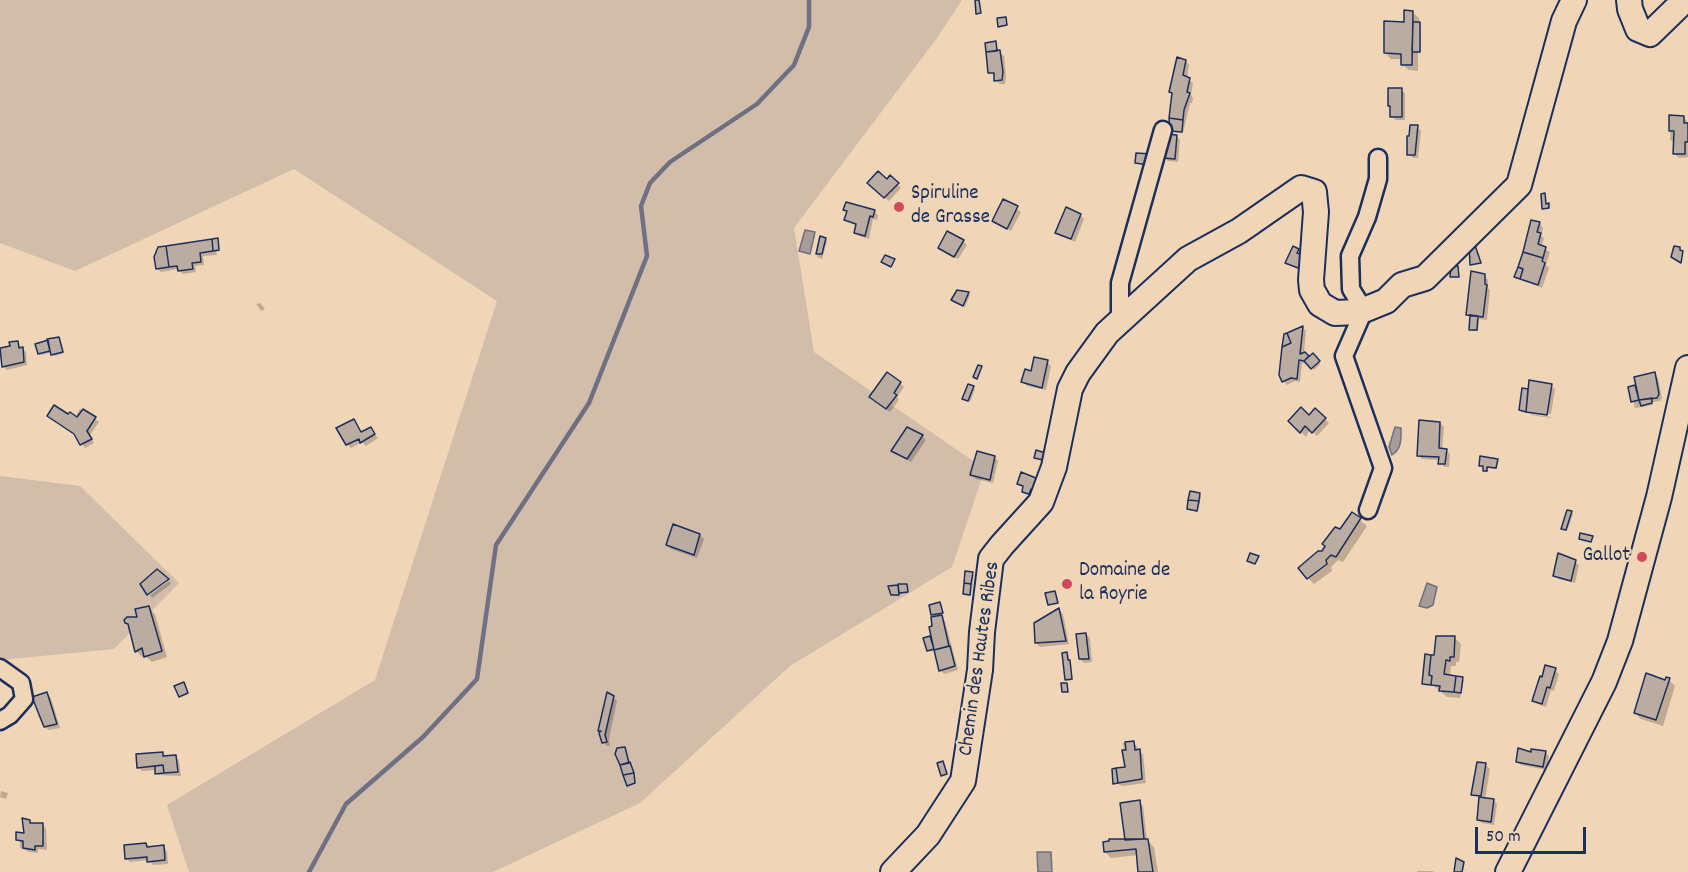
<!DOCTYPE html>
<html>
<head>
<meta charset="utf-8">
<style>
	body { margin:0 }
	#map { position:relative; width:1688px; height:872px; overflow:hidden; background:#f0d5b7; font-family:Dekko,sans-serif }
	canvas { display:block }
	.scale { position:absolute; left:1475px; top:827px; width:111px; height:27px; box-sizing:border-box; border:3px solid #1b2f5e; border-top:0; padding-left:8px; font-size:18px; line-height:21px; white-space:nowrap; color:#1b2f5e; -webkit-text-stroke:4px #f0d5b7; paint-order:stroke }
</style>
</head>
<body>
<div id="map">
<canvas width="1688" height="872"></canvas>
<div class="scale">50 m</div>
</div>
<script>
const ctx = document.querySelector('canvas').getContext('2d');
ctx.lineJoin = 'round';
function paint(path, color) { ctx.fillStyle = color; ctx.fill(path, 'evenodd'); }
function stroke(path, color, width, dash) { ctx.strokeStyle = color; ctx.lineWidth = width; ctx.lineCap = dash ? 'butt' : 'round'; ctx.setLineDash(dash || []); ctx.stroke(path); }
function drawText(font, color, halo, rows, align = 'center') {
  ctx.font = font + ' Dekko,sans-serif'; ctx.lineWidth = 4.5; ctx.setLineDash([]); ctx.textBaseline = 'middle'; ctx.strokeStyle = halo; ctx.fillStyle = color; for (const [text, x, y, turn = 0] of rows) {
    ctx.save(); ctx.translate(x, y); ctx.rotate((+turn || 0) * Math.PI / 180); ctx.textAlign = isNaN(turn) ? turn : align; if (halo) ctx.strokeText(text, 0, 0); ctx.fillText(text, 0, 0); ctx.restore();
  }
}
paint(new Path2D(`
	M 0,0 L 962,0 L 937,38 L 794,228 L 814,352 L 985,469 L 952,567 L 790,666 L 640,803 L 493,872 L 189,872 L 167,805 L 375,680 L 497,301 L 294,169 L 75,271 L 0,243 Z
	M 0,476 L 80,486 L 179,583 L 114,649 L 0,660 Z`), '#d1bdaa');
const water = new Path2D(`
	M 805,230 L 815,232 L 810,254 L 799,251 Z
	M 1395,427 L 1401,428 C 1401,440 1402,448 1392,455 L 1389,447 Z
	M 1427,583 L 1437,587 L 1433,605 L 1427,608 L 1419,606 Z
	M 1037,852 L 1051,852 L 1052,872 L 1038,872 Z`);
paint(water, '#a79c98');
stroke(water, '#6f7081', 1.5);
paint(new Path2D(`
	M 1412,12 L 1419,18 L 1419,24 L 1421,25 L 1421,53 L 1418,53 L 1418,71 L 1409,70 L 1402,64 L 1402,59 L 1391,59 L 1385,53 Z
	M 995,43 L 998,52 L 1004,56 L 1006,76 L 1005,84 L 1000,84 L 996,81 L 996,76 L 989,72 Z
	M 1186,61 L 1189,65 L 1187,78 L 1193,83 L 1191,95 L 1193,98 L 1192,103 L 1190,103 L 1183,133 L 1173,132 L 1172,130 Z
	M 1401,90 L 1405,93 L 1405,120 L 1396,120 L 1392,116 L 1392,108 L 1389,106 Z
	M 1671,117 L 1683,117 L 1687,121 L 1688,157 L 1679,158 L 1675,154 L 1675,142 L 1670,140 Z
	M 1417,127 L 1421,131 L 1418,158 L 1413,158 L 1409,154 Z
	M 1176,136 L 1180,140 L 1178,162 L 1168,161 L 1164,157 Z
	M 890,178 L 901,188 L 889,201 L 869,183 L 887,181 Z
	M 1004,201 L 1021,212 L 1011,231 L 993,220 Z
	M 845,209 L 874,211 L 878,215 L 877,220 L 873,219 L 869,239 L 859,236 L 855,233 L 857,226 L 846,220 L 848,212 Z
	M 1080,215 L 1084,219 L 1075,242 L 1061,236 L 1057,233 Z
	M 1532,221 L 1540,224 L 1543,228 L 1541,235 L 1544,239 L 1541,247 L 1550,252 L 1546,265 L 1549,268 L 1542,288 L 1516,277 Z
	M 821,238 L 827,241 L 822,259 L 817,257 Z
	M 217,240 L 220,251 L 216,252 L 217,255 L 203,256 L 204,265 L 195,266 L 196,272 L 183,274 L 178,269 L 161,272 L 157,268 Z
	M 963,241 L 967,245 L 958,259 L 940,248 Z
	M 1484,276 L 1488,280 L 1488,288 L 1490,290 L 1487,320 L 1479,319 L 1478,331 L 1472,331 L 1471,318 L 1467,314 Z
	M 957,291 L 970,295 L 965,307 L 955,301 Z
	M 260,303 L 261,304 L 265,309 L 261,311 L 260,309 L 256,304 Z
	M 1303,328 L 1306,331 L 1304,353 L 1309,358 L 1313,355 L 1320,364 L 1314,370 L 1309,364 L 1302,363 L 1300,382 L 1295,381 L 1287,385 L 1284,381 Z
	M 59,339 L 64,353 L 54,356 L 52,352 L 41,355 L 40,353 Z
	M 17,343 L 26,352 L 27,365 L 7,370 L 3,366 L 11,347 Z
	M 1047,362 L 1051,366 L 1046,390 L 1027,386 L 1023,382 Z
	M 1654,374 L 1658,378 L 1662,398 L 1660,401 L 1653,402 L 1653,405 L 1635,408 L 1630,388 L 1635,387 L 1638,390 Z
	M 900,383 L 904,387 L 897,397 L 899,400 L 890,412 L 875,401 Z
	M 1551,386 L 1555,389 L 1551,414 L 1529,411 L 1529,413 L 1520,410 L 1527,390 L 1529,392 Z
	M 973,387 L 975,389 L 970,402 L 965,400 L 964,399 Z
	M 80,409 L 99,422 L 90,435 L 94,443 L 85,448 L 76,435 L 69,416 L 75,417 Z
	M 1315,410 L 1329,423 L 1317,436 L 1310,429 L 1306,437 L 1290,421 L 1309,417 Z
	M 1530,414 L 1551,417 L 1551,418 L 1531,415 Z
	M 354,421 L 362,433 L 370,429 L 378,438 L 366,446 L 362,442 L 351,448 L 347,444 Z
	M 1440,423 L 1444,427 L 1442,450 L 1446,450 L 1450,454 L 1449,467 L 1444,467 L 1440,460 L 1422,459 L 1418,455 Z
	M 905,434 L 922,436 L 926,440 L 911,462 L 893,451 L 901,436 Z
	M 994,457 L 998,461 L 993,483 L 976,479 L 972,475 Z
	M 1497,460 L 1497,469 L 1488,468 L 1488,472 L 1486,472 L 1485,467 L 1480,465 Z
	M 1040,481 L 1033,497 L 1028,495 L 1024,491 L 1025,488 L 1018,484 Z
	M 1199,494 L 1201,496 L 1198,512 L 1190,510 L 1188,509 Z
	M 1571,512 L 1573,514 L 1567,531 L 1564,530 L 1563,529 Z
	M 1352,514 L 1367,526 L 1343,562 L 1338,560 L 1331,567 L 1332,571 L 1314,584 L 1308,578 L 1323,552 Z
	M 700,535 L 704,539 L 697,558 L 671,549 L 667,545 Z
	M 1575,562 L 1579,565 L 1575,583 L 1559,579 L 1555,575 Z
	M 972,574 L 974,575 L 971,596 L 966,595 L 965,593 Z
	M 169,581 L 171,584 L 152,598 L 150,595 Z
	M 907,585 L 908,593 L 900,594 L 899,596 L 892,595 L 890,587 Z
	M 939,604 L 943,614 L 940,615 L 945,621 L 958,670 L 944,674 L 940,670 L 936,650 L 930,652 L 929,650 L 930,637 L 934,641 L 936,618 L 933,615 Z
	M 149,608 L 155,614 L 167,657 L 152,662 L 145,656 L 142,657 L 136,651 L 138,618 Z
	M 1059,610 L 1063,614 L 1069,644 L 1040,647 L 1036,643 Z
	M 1086,634 L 1090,638 L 1092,662 L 1084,663 L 1080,659 Z
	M 1455,638 L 1461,644 L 1459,662 L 1456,662 L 1456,666 L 1451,666 L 1450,677 L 1464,680 L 1460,698 L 1447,697 L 1434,686 L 1424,684 L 1433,658 Z
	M 1068,653 L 1073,680 L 1068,681 L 1063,654 Z
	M 1555,670 L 1559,674 L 1554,691 L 1551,690 L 1546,707 L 1538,704 L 1534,700 Z
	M 1669,680 L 1675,686 L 1663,726 L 1641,719 L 1635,713 Z
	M 47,694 L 51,698 L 60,728 L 49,730 L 45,727 L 41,713 L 36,708 L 34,698 Z
	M 613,697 L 617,701 L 609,739 L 610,746 L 607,746 L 603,742 L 600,730 Z
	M 1123,743 L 1133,743 L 1137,746 L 1138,751 L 1143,754 L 1146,783 L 1123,786 L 1115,783 L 1126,769 Z
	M 1545,752 L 1549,756 L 1547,770 L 1521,765 L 1517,761 L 1532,754 Z
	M 162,753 L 167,758 L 176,757 L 179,761 L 181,776 L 158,775 L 157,770 L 142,771 L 138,767 Z
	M 1486,765 L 1490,769 L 1485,799 L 1493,800 L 1497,804 L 1494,825 L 1482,823 L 1478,819 L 1480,798 L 1472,794 Z
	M 1,791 L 8,793 L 6,799 L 0,797 Z
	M 1139,802 L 1143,806 L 1147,840 L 1154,847 L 1158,872 L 1140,872 L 1138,855 L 1111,858 L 1105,852 L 1127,843 Z
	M 23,820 L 29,821 L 33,824 L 43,825 L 46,829 L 47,850 L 38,849 L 38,853 L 29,852 L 20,848 L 20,842 L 18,840 L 25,835 Z
	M 146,844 L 150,848 L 163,847 L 167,851 L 168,864 L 153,865 L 149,860 L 130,862 L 126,858 Z
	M 1417,871 L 1432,871 L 1434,872 L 1417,872 Z`), '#0003');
stroke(new Path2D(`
	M 309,872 L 346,804 L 423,737 L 477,679 L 496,545 L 589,403 L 647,256 L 641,206 L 650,183 L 670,162 L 757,104 L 794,65 L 809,27 L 809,0`), '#6f7081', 4.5);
const building = new Path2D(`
	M 975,0 L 979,0 L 981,13 L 976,14 Z
	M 1404,10 L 1413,11 L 1412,65 L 1401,65 L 1401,54 L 1384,53 L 1384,21 L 1404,22 Z
	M 1006,17 L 1007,25 L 998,27 L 997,18 Z
	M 1413,22 L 1420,22 L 1420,52 L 1412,52 Z
	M 996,41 L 997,51 L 986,52 L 985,43 Z
	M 1000,50 L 1003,72 L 1002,80 L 994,81 L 994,73 L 988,73 L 986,52 Z
	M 1177,57 L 1186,60 L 1183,75 L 1190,78 L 1187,92 L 1190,93 L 1184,110 L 1183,120 L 1169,118 L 1172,93 L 1169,92 Z
	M 1388,88 L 1402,88 L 1402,117 L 1390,117 L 1390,106 L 1388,106 Z
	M 1669,115 L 1684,116 L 1684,123 L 1688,123 L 1688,142 L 1685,142 L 1685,154 L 1673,154 L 1674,131 L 1669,131 Z
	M 1169,118 L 1183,120 L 1182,132 L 1170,131 Z
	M 1410,125 L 1418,125 L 1415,155 L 1407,155 L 1407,136 L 1409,136 Z
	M 1166,134 L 1177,135 L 1175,159 L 1163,158 Z
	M 1136,153 L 1151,154 L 1148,165 L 1135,163 Z
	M 878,171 L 887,179 L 890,175 L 899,183 L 884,198 L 867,183 Z
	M 1545,193 L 1546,204 L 1549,203 L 1549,208 L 1542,209 L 1541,194 Z
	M 1003,199 L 1018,206 L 1007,229 L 992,221 Z
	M 846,202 L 875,210 L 873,217 L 870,216 L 865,236 L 854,233 L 856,224 L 844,220 L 847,211 L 843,210 Z
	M 1066,207 L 1081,214 L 1071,239 L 1055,233 Z
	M 1531,220 L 1540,222 L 1537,232 L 1541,233 L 1538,244 L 1546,247 L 1543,258 L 1523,252 Z
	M 947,231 L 964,240 L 954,257 L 938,248 Z
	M 820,236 L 826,238 L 822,254 L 816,254 Z
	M 218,238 L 219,250 L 213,251 L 212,239 Z
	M 212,239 L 213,251 L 200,253 L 201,262 L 192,263 L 193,269 L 178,271 L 177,266 L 169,267 L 166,246 Z
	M 1474,242 L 1481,263 L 1470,265 L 1469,244 Z
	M 166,246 L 169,267 L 156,269 L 154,257 L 158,247 Z
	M 1293,246 L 1299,249 L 1297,253 L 1304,256 L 1298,268 L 1285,263 Z
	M 1674,246 L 1680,247 L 1680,250 L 1683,251 L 1681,263 L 1671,257 Z
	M 1523,252 L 1543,258 L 1542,261 L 1545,263 L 1538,285 L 1520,279 L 1523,269 L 1518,267 Z
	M 885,255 L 895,259 L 891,267 L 881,262 Z
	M 1451,266 L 1458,266 L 1459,277 L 1450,277 Z
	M 1518,267 L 1523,269 L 1520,279 L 1514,277 Z
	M 1471,271 L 1485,274 L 1485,284 L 1487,285 L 1483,317 L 1466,315 Z
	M 957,290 L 969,292 L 963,306 L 951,300 Z
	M 1470,315 L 1478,316 L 1477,330 L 1469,330 Z
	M 1303,326 L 1300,354 L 1305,352 L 1309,356 L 1304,361 L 1299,360 L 1297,379 L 1291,378 L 1282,382 L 1279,375 L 1282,347 L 1291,343 L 1287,333 Z
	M 1287,333 L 1291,343 L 1282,347 L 1284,334 Z
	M 59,337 L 63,352 L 51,355 L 47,339 Z
	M 48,340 L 50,351 L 38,354 L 35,344 Z
	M 18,341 L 19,348 L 23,347 L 24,362 L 2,367 L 0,348 L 10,346 L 9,342 Z
	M 1313,353 L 1320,361 L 1311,369 L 1304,361 Z
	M 1034,357 L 1048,360 L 1042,388 L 1021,382 L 1025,369 L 1031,371 Z
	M 978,365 L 982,366 L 977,379 L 973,377 Z
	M 887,372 L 901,382 L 894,393 L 897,395 L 886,409 L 869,397 Z
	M 1655,372 L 1659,394 L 1657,398 L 1639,400 L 1634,377 Z
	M 1529,380 L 1552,384 L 1547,415 L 1526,412 Z
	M 968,384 L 974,386 L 968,401 L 962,399 Z
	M 1635,385 L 1639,400 L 1631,402 L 1628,387 Z
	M 1522,388 L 1528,389 L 1526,412 L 1519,410 Z
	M 1652,398 L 1652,403 L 1641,406 L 1639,400 Z
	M 54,405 L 68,414 L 70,412 L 77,417 L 83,409 L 96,417 L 87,431 L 92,439 L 80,445 L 74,434 L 47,416 Z
	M 1301,407 L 1309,415 L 1315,408 L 1326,418 L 1312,433 L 1305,426 L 1300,433 L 1288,421 Z
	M 354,419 L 361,432 L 371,427 L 375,434 L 360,443 L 359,439 L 346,445 L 336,428 Z
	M 1419,420 L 1440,422 L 1439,448 L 1447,449 L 1445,464 L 1438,464 L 1439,457 L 1417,456 Z
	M 907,427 L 923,435 L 907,459 L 891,451 Z
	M 1036,450 L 1049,454 L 1048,461 L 1034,458 Z
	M 977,451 L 995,456 L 990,480 L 970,475 Z
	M 1480,456 L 1498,459 L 1496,468 L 1487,467 L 1487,471 L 1483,471 L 1483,466 L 1479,466 Z
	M 1021,472 L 1041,480 L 1037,492 L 1031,489 L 1029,494 L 1022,492 L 1023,486 L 1017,484 Z
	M 1190,491 L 1200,493 L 1199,501 L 1188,500 Z
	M 1188,500 L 1199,501 L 1197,511 L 1187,509 Z
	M 1567,510 L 1572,511 L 1566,530 L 1561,529 Z
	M 1352,512 L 1361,518 L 1336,557 L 1331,555 L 1326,560 L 1327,564 L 1307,579 L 1298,568 L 1318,551 L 1322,551 L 1325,546 L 1322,544 L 1335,527 L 1340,529 Z
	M 673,524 L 700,534 L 694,555 L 666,545 Z
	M 1580,533 L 1593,536 L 1591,542 L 1579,539 Z
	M 1250,553 L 1259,556 L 1255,564 L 1247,561 Z
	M 1558,553 L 1576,560 L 1571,581 L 1553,576 Z
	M 157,569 L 169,579 L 147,595 L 140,584 Z
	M 965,571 L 973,572 L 971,584 L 964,583 Z
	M 964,583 L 971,584 L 970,595 L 963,594 Z
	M 898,584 L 907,584 L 908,592 L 899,593 Z
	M 898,585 L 899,595 L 891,595 L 888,586 Z
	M 1055,591 L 1058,603 L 1048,605 L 1045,593 Z
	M 940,602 L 943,613 L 931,615 L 929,605 Z
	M 149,606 L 162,651 L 144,657 L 142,648 L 135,652 L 128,624 L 125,623 L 124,620 L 127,617 L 137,617 L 135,609 Z
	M 1059,608 L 1066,641 L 1035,643 L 1034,623 Z
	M 942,615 L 949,646 L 934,650 L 929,627 L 932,626 L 931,617 Z
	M 1086,633 L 1089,659 L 1079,659 L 1076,634 Z
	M 930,636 L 934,649 L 927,651 L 923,638 Z
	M 1436,636 L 1455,636 L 1454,657 L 1450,657 L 1450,661 L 1446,660 L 1444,674 L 1456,676 L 1454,692 L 1439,691 L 1440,686 L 1431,685 L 1432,676 L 1429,675 L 1431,655 L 1434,655 Z
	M 950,646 L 955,666 L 939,671 L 934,650 Z
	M 1067,652 L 1068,660 L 1070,660 L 1072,679 L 1065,680 L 1062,653 Z
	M 1425,654 L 1431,655 L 1429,675 L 1432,676 L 1431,685 L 1422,684 Z
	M 1545,665 L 1556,668 L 1550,688 L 1547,687 L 1542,704 L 1532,701 L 1540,676 L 1542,677 Z
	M 1646,673 L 1665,680 L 1666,677 L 1670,678 L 1656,720 L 1634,713 Z
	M 1456,676 L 1463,677 L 1461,693 L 1454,692 Z
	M 184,682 L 188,693 L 179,697 L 174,686 Z
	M 1061,683 L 1067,683 L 1068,692 L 1062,692 Z
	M 47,692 L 57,724 L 44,727 L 32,697 Z
	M 607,692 L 614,696 L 605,735 L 607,742 L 602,743 L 599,733 L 601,731 L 598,731 Z
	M 1134,741 L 1135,750 L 1140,749 L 1142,779 L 1118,783 L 1116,768 L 1125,767 L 1122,750 L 1126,750 L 1125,742 Z
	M 625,747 L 629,763 L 620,765 L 615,754 L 617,748 Z
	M 1518,748 L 1531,752 L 1531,749 L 1546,751 L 1543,767 L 1516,762 Z
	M 163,752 L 163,756 L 176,755 L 178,772 L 164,773 L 163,765 L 137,768 L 136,754 Z
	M 943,761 L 947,774 L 941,776 L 937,763 Z
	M 630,762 L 634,773 L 623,775 L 620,765 Z
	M 1477,762 L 1486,763 L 1481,796 L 1471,795 Z
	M 163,765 L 164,773 L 155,774 L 155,766 Z
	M 1116,768 L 1118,783 L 1113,784 L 1112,769 Z
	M 634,773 L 635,783 L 627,786 L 623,775 Z
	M 1479,797 L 1494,799 L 1491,822 L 1477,820 Z
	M 1140,800 L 1144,839 L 1125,840 L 1120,803 Z
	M 22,818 L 30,820 L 30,823 L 43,823 L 43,846 L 35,846 L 35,850 L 23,848 L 23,841 L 16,840 L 16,832 L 24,833 Z
	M 1109,839 L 1148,839 L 1153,872 L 1138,872 L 1136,849 L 1104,852 L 1103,842 L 1109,841 Z
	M 146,843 L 147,847 L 164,845 L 165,860 L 147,862 L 147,857 L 125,859 L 124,845 Z
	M 1456,858 L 1464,862 L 1462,872 L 1454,872 Z`);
paint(building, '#bbaca1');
stroke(building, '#1b2f5e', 1.5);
const street = new Path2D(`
	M 1120,320 L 1120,283 L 1163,130
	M 1368,510 L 1383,468 L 1344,356 L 1364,310 L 1351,289 L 1350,256 L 1367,217 L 1378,179 L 1378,158
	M 0,668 L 21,683 L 24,699 L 10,715 L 0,721`);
const secondary = new Path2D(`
	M 1629,0 L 1630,9 L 1638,29 L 1650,34 L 1685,0
	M 893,872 L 928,835 L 963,781 L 980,670 L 982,632 L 991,559 L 1002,545 L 1041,502 L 1054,467 L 1070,389 L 1078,373 L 1107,333 L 1188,259 L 1239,231 L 1301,188 L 1314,192 L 1316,212 L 1311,280 L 1312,290 L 1320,304 L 1335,313 L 1359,312 L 1386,301 L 1402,285 L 1425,278 L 1519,185 L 1564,21 L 1574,0
	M 1508,872 L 1604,682 L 1620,641 L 1659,497 L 1688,368`);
stroke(street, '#1b2f5e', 21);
stroke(secondary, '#1b2f5e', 28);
stroke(street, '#f0d5b7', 16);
stroke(secondary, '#f0d5b7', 24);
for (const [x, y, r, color] of [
	[899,207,6,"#d1495b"],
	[1642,557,6,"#d1495b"],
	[1067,584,6,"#d1495b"]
]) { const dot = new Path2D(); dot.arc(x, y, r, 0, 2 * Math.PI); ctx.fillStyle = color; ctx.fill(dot); stroke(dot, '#f0d5b7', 2); }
drawText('21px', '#1b2f5e', '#f0d5b7', [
	["Spiruline",911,195],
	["de Grasse",911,219],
	["Gallot",1630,557,"right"],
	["Domaine de",1079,572],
	["la Royrie",1079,596]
], 'left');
drawText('21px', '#1b2f5e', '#f0d5b7', [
	["Chemin des Hautes Ribes",981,659,-82]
]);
</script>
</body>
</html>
